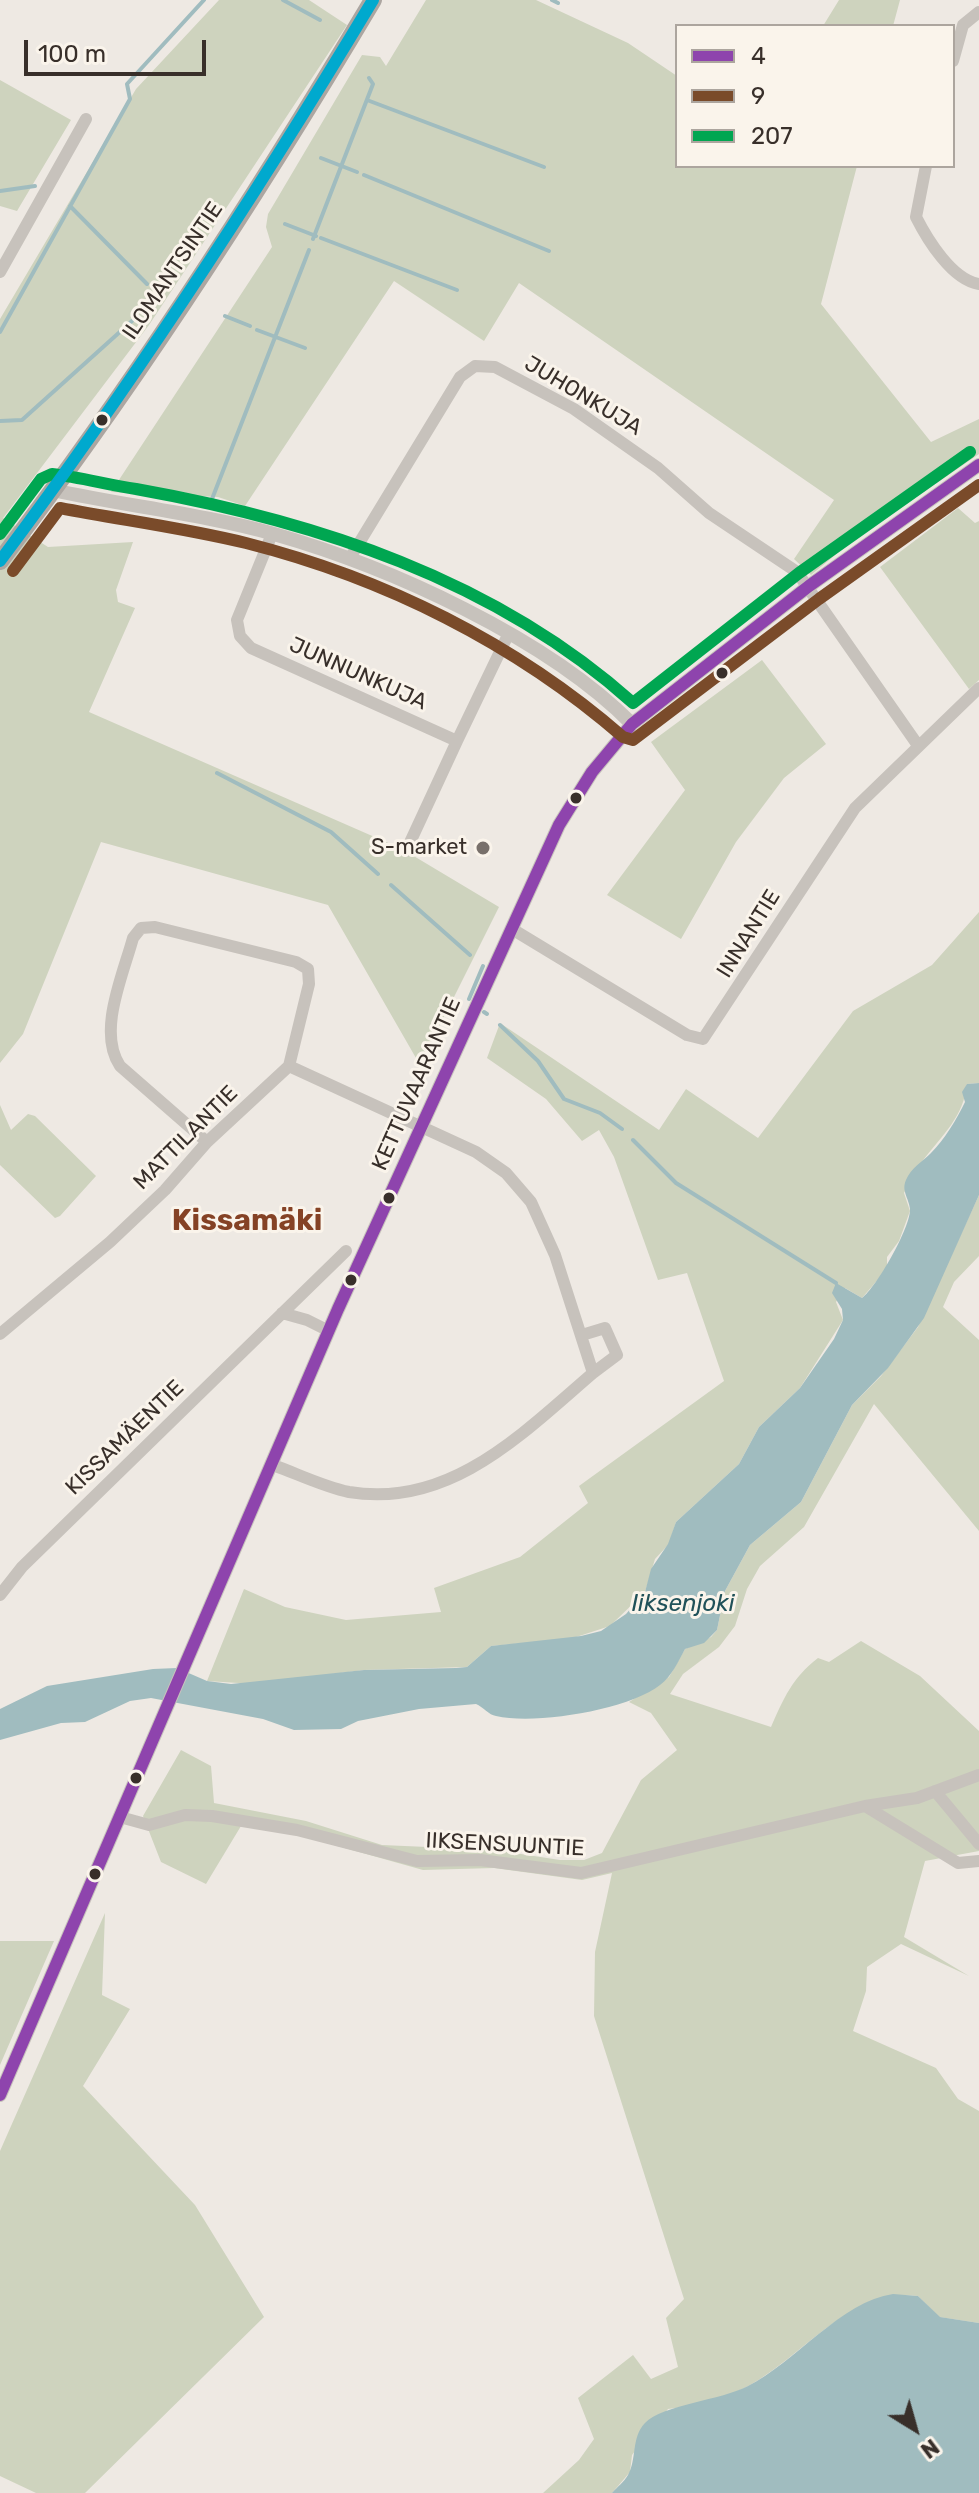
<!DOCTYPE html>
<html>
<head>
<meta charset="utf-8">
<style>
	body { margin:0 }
	#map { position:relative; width:979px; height:2493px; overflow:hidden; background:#eee9e3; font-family:Rubik,sans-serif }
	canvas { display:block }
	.legend { position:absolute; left:675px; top:24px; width:280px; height:144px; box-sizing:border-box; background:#faf4eb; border:2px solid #aca59e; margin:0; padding:10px 14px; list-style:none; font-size:24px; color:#382f2a }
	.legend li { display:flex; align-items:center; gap:16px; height:40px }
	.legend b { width:40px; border:2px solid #aca59e }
	.north { position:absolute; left:875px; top:2389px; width:80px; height:80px; -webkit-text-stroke:6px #faf4eb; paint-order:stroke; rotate:143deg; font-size:22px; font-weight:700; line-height:32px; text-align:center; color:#382f2a }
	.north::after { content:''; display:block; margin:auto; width:28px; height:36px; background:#382f2a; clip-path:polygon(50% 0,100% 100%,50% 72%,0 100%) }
	.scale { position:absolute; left:24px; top:40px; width:182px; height:36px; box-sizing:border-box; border:4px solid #382f2a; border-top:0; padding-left:10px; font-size:24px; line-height:28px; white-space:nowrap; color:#382f2a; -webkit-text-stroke:6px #faf4eb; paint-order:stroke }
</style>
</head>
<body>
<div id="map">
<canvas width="979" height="2493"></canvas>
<ul class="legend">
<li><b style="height:10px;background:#8e44ad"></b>4</li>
<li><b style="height:10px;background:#7a4b2a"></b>9</li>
<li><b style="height:10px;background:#00a651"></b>207</li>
</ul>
<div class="north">N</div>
<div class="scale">100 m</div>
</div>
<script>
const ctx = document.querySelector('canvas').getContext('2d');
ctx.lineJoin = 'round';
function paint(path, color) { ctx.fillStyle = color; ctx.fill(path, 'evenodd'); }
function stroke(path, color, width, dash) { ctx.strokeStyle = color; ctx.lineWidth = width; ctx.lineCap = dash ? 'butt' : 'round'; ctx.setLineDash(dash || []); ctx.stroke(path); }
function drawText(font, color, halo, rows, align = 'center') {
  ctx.font = font + ' Rubik,sans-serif'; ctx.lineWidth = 6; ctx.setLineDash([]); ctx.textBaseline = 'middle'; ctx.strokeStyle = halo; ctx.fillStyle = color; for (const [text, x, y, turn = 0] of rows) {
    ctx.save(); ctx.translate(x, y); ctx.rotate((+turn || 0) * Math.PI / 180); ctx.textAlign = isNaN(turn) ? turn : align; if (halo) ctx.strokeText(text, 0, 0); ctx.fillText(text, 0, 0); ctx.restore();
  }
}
paint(new Path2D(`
	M 219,0 L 309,0 L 347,25 L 149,325 L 3,518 L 48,547 L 133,542 L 116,590 L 118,602 L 135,608 L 89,712 L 402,849 L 499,907 L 420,1065 L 328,905 L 101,842 L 23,1034 L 0,1063 L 0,319 L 136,89 Z
	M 426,0 L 536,0 L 628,43 L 677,76 L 677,166 L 857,166 L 821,304 L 931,442 L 979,419 L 979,454 L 851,542 L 811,575 L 794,559 L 834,500 L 519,283 L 484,341 L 394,281 L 245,506 L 218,497 L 111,492 L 272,247 L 266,227 L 268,214 L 362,55 L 380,57 L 386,66 Z
	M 839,0 L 900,0 L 893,26 L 823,26 Z
	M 0,80 L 71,120 L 17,211 L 0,206 Z
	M 958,508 L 975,523 L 979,521 L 979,680 L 969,689 L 880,567 Z
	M 762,660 L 826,744 L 784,778 L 736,842 L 681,939 L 607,895 L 685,790 L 651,742 Z
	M 979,912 L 979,1083 L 967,1084 C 964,1116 942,1136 924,1159 C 916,1169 910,1182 904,1193 L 910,1211 L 899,1241 L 887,1257 L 887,1269 L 862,1298 L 845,1288 L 836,1302 L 843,1320 L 800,1388 L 759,1427 L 739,1464 L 676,1522 L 669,1544 L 655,1559 L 645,1592 L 610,1626 L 570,1639 L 491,1646 L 467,1667 L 364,1670 L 254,1684 L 207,1681 L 244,1589 L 285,1607 L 346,1620 L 441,1612 L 434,1588 L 520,1557 L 588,1503 L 579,1486 L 724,1381 L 687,1273 L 658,1280 L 614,1157 L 599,1130 L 582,1141 L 546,1099 L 487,1058 L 500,1023 L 659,1130 L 686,1089 L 758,1138 L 853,1011 L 932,965 Z
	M 0,1105 L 11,1130 L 28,1114 L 35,1116 L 96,1176 L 60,1216 L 55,1218 L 0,1165 Z
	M 979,1195 L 979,1256 L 954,1282 L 943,1307 L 979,1340 L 979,1531 L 874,1404 L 804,1527 L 760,1566 L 747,1589 L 735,1626 L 719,1647 L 683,1674 L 670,1694 L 771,1727 C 784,1698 792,1678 818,1658 L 829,1662 L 861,1641 L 920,1676 L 979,1731 L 979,1851 L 925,1861 L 904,1937 L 969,1976 L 901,1944 L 867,1967 L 866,1991 L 853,2031 L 936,2068 L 958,2099 L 979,2111 L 979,2323 L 939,2317 L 918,2296 C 852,2287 804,2355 750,2385 C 727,2398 694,2406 668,2409 L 632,2455 L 630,2472 L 612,2493 L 543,2493 L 579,2460 L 594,2439 L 578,2398 L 633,2355 L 651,2379 L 678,2367 L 666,2318 L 684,2299 L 594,2016 L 595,1952 L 612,1873 L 582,1880 L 494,1868 L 423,1870 L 302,1836 L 241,1826 L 206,1884 L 161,1862 L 143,1816 L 181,1750 L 211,1766 L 214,1803 L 306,1821 L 382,1845 L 495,1850 L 560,1860 L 584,1860 L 602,1853 L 641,1780 L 677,1750 L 651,1713 L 629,1702 L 669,1677 L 685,1649 L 711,1637 L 717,1630 L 725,1591 L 750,1545 L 801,1502 L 852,1405 L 881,1376 L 918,1327 Z
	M 105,1913 L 102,1995 L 130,2009 L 83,2086 L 195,2205 L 264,2317 L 85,2493 L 36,2493 L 0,2476 L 0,2151 Z
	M 0,1941 L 54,1941 L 0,2065 Z`), '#ced3be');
paint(new Path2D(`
	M 979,1083 L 979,1195 L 924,1318 L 888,1368 L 852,1405 L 801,1502 L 750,1545 L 725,1591 L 717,1630 L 704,1643 L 685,1649 C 678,1662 672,1676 660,1685 C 628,1710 536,1725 496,1716 C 489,1715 483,1707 476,1704 L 419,1709 L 358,1721 L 341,1729 L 294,1730 L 263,1719 L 151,1698 L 130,1701 L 85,1722 L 61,1723 L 0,1740 L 0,1709 L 47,1686 L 153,1669 L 177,1668 L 207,1681 L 231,1684 L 364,1670 L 456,1668 L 467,1667 L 491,1646 L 581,1636 L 601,1631 L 626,1614 L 645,1592 L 651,1569 L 668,1544 L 676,1522 L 739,1464 L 759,1427 L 800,1388 L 834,1339 L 843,1320 L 842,1309 L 832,1293 L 836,1283 L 862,1298 C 876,1288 911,1227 910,1209 C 909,1198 901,1191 906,1180 C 911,1168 923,1161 931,1153 C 944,1140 957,1119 965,1102 L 962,1092 L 967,1084 Z
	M 893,2294 L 918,2296 L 940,2317 L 979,2323 L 979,2493 L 612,2493 C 617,2487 624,2482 628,2475 C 637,2460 631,2437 645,2423 C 662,2405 722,2400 748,2386 C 794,2363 842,2301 893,2294 Z`), '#a0bcbf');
stroke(new Path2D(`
	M 283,0 L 320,20
	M 552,0 L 558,3
	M 367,100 L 544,167
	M 321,158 L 357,172
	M 364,175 L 549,251
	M 0,191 L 35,186
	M 70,206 L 147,284
	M 285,224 L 316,236
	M 321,238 L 457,290
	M 313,239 L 373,84 L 369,78
	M 225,316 L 250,326
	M 257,330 L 305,348
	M 0,332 L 130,99 L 127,84 L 204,0
	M 0,421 L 22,420 L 132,321
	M 212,499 L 309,250
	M 217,773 L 331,832 L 378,874
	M 391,885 L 470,955
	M 469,999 L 483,966
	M 484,1012 L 487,1014
	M 500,1025 L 538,1061 L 564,1099 L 600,1113 L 622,1129
	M 633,1140 L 676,1183 L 836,1283`), '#a0bcbf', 4);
stroke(new Path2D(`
	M 953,61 L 963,25 L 979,12
	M 926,166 L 916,217 C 927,239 952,280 979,284
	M 0,272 L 86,119
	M 272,534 L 237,620 L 240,636 L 251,648 L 457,741 L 508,635
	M 350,558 L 460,377 L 475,366 L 495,367 L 574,409 L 658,468 L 709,513 L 797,572 L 917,744
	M 406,851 L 457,741
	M 512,929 L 687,1035 L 703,1039 L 855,808 L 979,688
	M 207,1142 L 120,1066 C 97,1032 123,975 133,938 L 141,928 L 155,927 L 296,962 L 308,969 L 309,984 L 289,1066
	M 282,1313 L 307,1320 L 329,1331
	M 0,1334 L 110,1242 L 165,1190 L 207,1142 L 289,1066 L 476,1152 L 506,1173 L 531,1202 L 555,1255 L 593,1373 C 523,1433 450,1509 349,1492 C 324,1487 298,1474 273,1465
	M 582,1335 L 605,1328 L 617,1355 L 593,1373
	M 0,1595 L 22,1567 L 346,1251
	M 935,1791 L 979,1844
	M 865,1806 L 958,1863 L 979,1861
	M 120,1817 L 149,1825 L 185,1815 L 212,1816 L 297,1830 L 417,1861 L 480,1860 L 581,1873 L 865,1806 L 917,1798 L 979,1775`), '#c7c2bc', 12);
stroke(new Path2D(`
	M 53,490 C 126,506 202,514 274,534 C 390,567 547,638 632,724
	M 0,2095 L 338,1309 L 559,825 L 592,772 L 632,724 L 809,586 L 979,465`), '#c7c2bc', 14);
stroke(new Path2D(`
	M 0,561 C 136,383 259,192 373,0`), '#aca6a1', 18);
stroke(new Path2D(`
	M 0,2095 L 338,1309 L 559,825 L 592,772 L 632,724 L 809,586 L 979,465`), '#8e44ad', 12);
stroke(new Path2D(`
	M 13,571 L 60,508 C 122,520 185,528 246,543 C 384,578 515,643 623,737 L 633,740 L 819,599 L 979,485`), '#7a4b2a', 12);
stroke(new Path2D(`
	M 0,534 L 41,479 L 52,474 C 80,477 108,485 136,489 C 315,521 495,579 633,703 L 799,573 L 970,452`), '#00a651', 12);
stroke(new Path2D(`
	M 0,561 C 135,381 257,193 373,0`), '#00a9ce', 12);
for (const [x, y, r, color] of [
	[102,420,7,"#382f2a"],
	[722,673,7,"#382f2a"],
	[576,798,7,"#382f2a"],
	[483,848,8,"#78706b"],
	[389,1198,7,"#382f2a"],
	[351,1280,7,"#382f2a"],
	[136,1778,7,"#382f2a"],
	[95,1874,7,"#382f2a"]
]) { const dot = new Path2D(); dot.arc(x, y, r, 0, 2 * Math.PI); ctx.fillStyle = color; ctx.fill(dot); stroke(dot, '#faf4eb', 3); }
drawText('22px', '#382f2a', '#faf4eb', [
	["ILOMANTSINTIE",173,271,-56],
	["JUHONKUJA",583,396,31],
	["JUNNUNKUJA",358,674,24],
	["INNANTIE",749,934,-58],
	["KETTUVAARANTIE",417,1084,-66],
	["MATTILANTIE",186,1138,-45],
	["KISSAMÄENTIE",125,1438,-44],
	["IIKSENSUUNTIE",505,1845,3]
]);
drawText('22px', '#382f2a', '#faf4eb', [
	["S-market",467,848]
], 'right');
drawText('italic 24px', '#205159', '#faf4eb', [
	["Iiksenjoki",683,1604]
]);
drawText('bold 30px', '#854225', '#faf4eb', [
	["Kissamäki",247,1221]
]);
</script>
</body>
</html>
